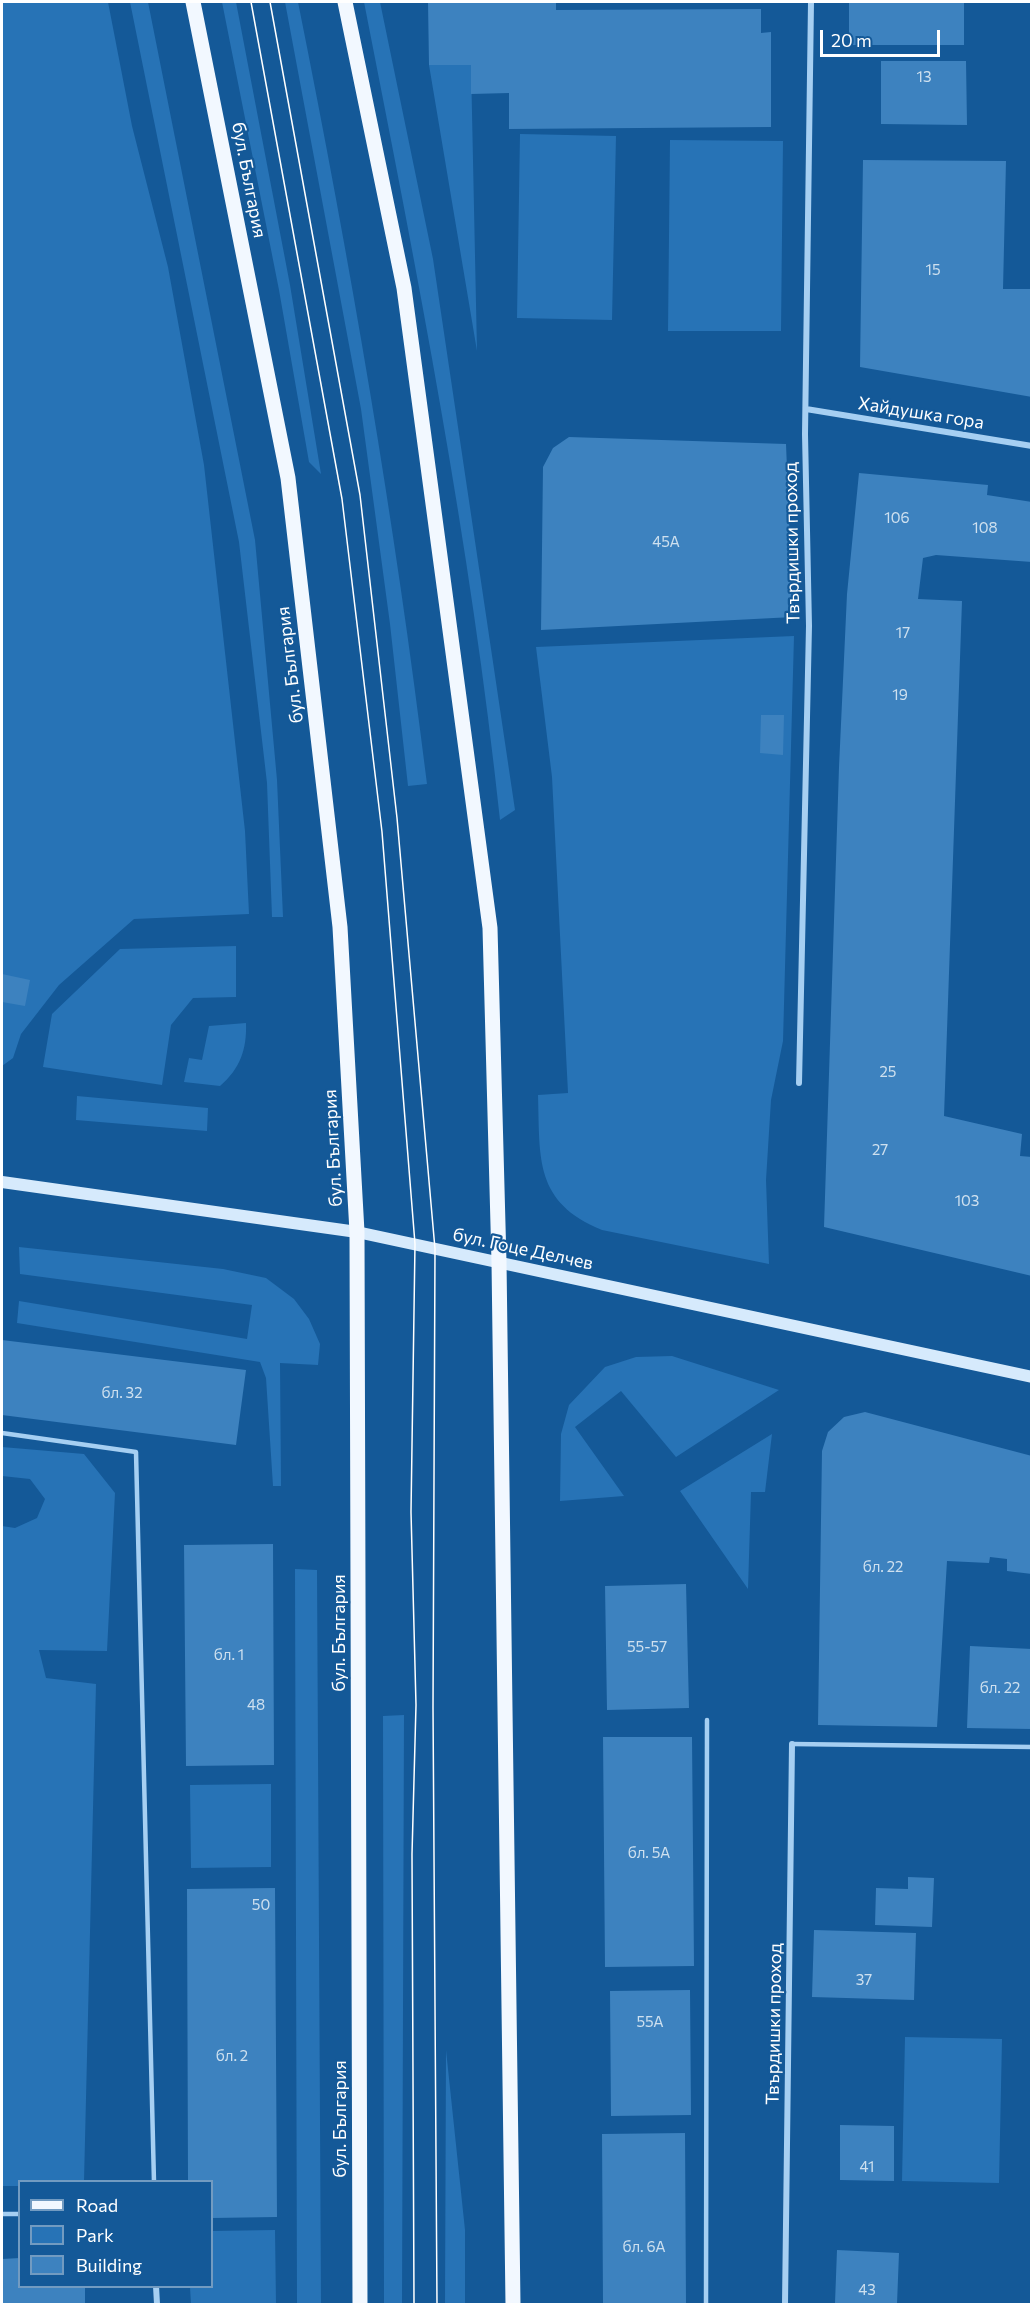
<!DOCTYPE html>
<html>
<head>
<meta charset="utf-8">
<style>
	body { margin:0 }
	#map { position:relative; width:1033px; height:2306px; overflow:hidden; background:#145998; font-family:Commissioner,sans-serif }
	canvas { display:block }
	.frame { position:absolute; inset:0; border:3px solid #fff; pointer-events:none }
	.legend { position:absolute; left:18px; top:2180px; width:195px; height:108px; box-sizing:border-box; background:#145998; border:2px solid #729bc1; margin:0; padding:8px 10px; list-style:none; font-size:18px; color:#fff }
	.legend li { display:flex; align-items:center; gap:12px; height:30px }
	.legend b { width:30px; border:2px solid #729bc1 }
	.scale { position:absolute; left:820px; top:30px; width:120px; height:27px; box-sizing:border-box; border:3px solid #fff; border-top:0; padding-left:8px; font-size:18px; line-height:21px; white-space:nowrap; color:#fff; -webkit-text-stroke:4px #145998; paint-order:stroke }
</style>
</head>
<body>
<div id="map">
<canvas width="1033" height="2306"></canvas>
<div class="frame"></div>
<ul class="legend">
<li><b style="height:8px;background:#f2f8ff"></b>Road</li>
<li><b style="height:16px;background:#2773b6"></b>Park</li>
<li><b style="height:16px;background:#3d82bf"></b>Building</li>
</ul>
<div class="scale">20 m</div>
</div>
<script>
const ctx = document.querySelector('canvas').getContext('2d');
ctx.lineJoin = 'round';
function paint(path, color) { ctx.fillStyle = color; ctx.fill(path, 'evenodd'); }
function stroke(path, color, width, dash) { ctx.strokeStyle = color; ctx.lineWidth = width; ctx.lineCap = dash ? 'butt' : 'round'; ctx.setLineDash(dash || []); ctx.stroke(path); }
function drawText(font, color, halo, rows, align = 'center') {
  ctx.font = font + ' Commissioner,sans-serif'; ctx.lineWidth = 4.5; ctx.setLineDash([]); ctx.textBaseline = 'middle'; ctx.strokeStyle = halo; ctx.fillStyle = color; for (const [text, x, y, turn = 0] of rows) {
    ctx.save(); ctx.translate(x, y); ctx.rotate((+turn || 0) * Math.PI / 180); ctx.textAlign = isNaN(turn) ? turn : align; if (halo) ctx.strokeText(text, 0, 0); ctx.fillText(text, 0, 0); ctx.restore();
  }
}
paint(new Path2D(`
	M 2,2 L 108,2 L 132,126 L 168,267 L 204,465 L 245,831 L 249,914 L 134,919 L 59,985 L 21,1034 L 13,1058 L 2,1066 Z
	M 130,2 L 148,2 L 255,540 L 277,780 L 283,917 L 272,917 L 267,783 L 239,542 Z
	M 222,2 L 236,2 L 290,285 L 321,474 L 309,462 L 279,290 Z
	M 285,2 L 298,2 C 350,261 395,521 427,784 L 408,786 L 390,624 L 361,409 Z
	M 364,2 L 380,2 L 433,259 L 515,810 L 500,820 C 471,545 417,272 364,2 Z
	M 429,65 L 471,65 L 477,351 Z
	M 520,134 L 616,136 L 612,320 L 517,318 Z
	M 670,140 L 783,141 L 781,331 L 668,331 Z
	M 794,636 L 783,1041 L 771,1100 L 766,1180 L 769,1264 L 602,1230 C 534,1202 540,1159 538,1095 L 568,1093 L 552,777 L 536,647 Z
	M 236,946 L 236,997 L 193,998 L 171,1025 L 162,1085 L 43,1067 L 52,1014 L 120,949 Z
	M 246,1023 C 247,1049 240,1069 220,1086 L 184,1082 L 189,1058 L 202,1060 L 209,1026 Z
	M 77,1096 L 208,1108 L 207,1131 L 76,1120 Z
	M 19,1247 L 223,1269 L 266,1278 L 294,1299 L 309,1319 L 320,1344 L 318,1365 L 280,1363 L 281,1486 L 273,1486 L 266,1378 L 260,1362 L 17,1323 L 19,1301 L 247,1339 L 252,1305 L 20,1274 Z
	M 672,1356 L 779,1390 L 676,1457 L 621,1391 L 575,1427 L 624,1496 L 560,1501 L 561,1434 L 569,1405 L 605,1367 L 636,1357 Z
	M 772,1434 L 765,1492 L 751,1492 L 748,1589 L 680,1491 Z
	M 2,1447 L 84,1454 L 115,1493 L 107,1651 L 39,1650 L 46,1678 L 96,1684 L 84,2181 L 20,2182 L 19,2186 L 2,2186 L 2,1526 L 15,1528 L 37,1518 L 45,1499 L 30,1479 L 2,1476 Z
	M 295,1569 L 317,1570 L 321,2304 L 297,2304 Z
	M 404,1715 L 402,2304 L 384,2304 L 383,1716 Z
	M 271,1784 L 271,1867 L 191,1868 L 190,1785 Z
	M 905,2037 L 1002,2039 L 999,2183 L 902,2181 Z
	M 446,2050 L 465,2230 L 465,2304 L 445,2304 Z
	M 275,2230 L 276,2304 L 191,2304 L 190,2287 L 212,2286 L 212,2231 Z`), '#2773b6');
paint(new Path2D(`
	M 428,2 L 556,2 L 556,10 L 761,9 L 761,33 L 771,32 L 771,127 L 509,129 L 509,93 L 471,94 L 471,65 L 429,65 Z
	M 849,2 L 964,2 L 964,45 L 849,45 Z
	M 881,61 L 966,61 L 967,125 L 881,124 Z
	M 863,160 L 1006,161 L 1003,289 L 1032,289 L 1032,397 L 860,367 Z
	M 569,437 L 786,444 L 793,617 L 541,630 L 543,467 L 553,448 Z
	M 859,473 L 988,485 L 987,495 L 1032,502 L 1032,562 L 936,555 L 923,558 L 918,599 L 962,601 L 944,1116 L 1022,1134 L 1020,1156 L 1032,1157 L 1032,1276 L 824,1227 L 839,767 L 847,594 Z
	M 761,715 L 784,715 L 783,755 L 760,753 Z
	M 2,974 L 30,980 L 25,1006 L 2,1002 Z
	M 2,1340 L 246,1370 L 236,1445 L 2,1415 Z
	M 865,1412 L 1032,1456 L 1032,1574 L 1007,1571 L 1007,1559 L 990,1557 L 989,1563 L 947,1561 L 937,1727 L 818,1725 L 822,1451 L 828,1432 L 844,1417 Z
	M 273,1544 L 274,1765 L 186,1766 L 184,1545 Z
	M 686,1584 L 689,1708 L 607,1710 L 605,1586 Z
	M 970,1646 L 1032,1649 L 1032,1729 L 967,1728 Z
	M 603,1737 L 692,1737 L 694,1966 L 605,1967 Z
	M 908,1877 L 934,1878 L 932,1927 L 875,1925 L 876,1888 L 908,1889 Z
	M 275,1888 L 277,2217 L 212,2218 L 212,2181 L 188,2181 L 187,1889 Z
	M 814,1930 L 916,1933 L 914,2000 L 812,1997 Z
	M 690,1990 L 691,2115 L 611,2116 L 610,1991 Z
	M 840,2125 L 894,2126 L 894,2181 L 840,2180 Z
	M 685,2133 L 686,2304 L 603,2304 L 602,2134 Z
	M 837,2250 L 899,2253 L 897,2304 L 835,2303 Z
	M 20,2258 L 20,2286 L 85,2286 L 85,2304 L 2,2304 L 2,2259 Z`), '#3d82bf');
stroke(new Path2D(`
	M 2,1433 L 136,1452 L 154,2182
	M 792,1744 L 1032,1747
	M 2,2214 L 20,2214
	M 706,2304 L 707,1720`), '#a6cff2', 4.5);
stroke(new Path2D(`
	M 806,409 L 1032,446
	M 799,1083 L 809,626 L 805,434 L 811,2
	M 156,2286 L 157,2304
	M 785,2304 L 792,1744`), '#a6cff2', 6);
stroke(new Path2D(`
	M 2,1182 L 357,1232 L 1032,1377`), '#d6eafc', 12);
stroke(new Path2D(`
	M 193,2 L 288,478 L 340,927 L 357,1232 L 360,2304
	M 345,2 L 404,288 L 490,928 L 499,1262 L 513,2304`), '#f2f8ff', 15);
stroke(new Path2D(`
	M 251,2 L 342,499 L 382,832 L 415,1244 L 411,1512 L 416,1705 L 412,1854 L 414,2304
	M 270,2 L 360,495 L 397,818 L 435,1249 L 433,1707 L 437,2304`), '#fff', 1.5);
drawText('15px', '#cee0ef', null, [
	["13",924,77],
	["15",933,270],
	["106",897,518],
	["108",985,528],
	["45A",666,542],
	["17",903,633],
	["19",900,695],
	["25",888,1072],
	["27",880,1150],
	["103",967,1201],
	["бл. 32",122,1393],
	["бл. 22",883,1567],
	["55-57",647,1647],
	["бл. 1",229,1655],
	["бл. 22",1000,1688],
	["48",256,1705],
	["бл. 5А",649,1853],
	["50",261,1905],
	["37",864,1980],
	["55А",650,2022],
	["бл. 2",232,2056],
	["41",867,2167],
	["бл. 6А",644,2247],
	["43",867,2290]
]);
drawText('18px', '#fff', '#145998', [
	["бул. България",249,180,79],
	["Хайдушка гора",921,413,9],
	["Твърдишки проход",792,543,-91],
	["бул. България",290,665,-97],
	["бул. България",333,1148,-93],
	["бул. Гоце Делчев",523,1249,12],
	["бул. България",339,1633,-90],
	["Твърдишки проход",774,2024,-89],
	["бул. България",340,2119,-90]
]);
</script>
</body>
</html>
